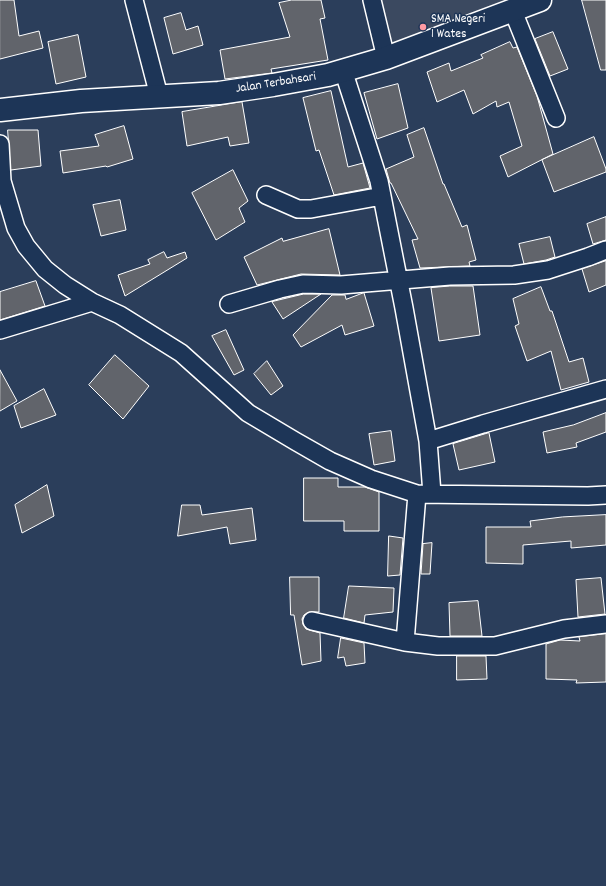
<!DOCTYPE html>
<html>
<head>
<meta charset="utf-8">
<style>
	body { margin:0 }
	canvas { display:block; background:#2b3e5b }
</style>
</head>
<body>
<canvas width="606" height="886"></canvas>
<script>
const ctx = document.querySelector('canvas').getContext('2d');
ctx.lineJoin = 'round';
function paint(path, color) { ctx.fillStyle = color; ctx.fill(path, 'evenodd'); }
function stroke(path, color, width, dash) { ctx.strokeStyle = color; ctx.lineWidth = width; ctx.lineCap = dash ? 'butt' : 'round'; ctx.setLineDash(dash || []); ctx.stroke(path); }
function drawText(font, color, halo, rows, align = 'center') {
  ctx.font = font + ' Dekko,sans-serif'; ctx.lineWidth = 3; ctx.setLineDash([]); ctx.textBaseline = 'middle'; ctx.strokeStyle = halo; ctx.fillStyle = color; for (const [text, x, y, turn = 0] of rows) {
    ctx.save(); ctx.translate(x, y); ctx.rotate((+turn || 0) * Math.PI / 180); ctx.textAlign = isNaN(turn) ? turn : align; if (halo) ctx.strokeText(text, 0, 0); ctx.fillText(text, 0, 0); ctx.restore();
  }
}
paint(new Path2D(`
	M 377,0 L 534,0 L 390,54 Z`), '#3b4960');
const building = new Path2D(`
	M 0,0 L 14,0 L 19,36 L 39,31 L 43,48 L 0,59 Z
	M 292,0 L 321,0 L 325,18 L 320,19 L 328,60 L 271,69 L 272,73 L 225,79 L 220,50 L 290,37 L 279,3 Z
	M 582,0 L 606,0 L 606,70 L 601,70 Z
	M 181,13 L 186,30 L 198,26 L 203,45 L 173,54 L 164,18 Z
	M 553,32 L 568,69 L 550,76 L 535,39 Z
	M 78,35 L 86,77 L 56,84 L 48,42 Z
	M 510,42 L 513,48 L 517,47 L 537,96 L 553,154 L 508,177 L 500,156 L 522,146 L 509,102 L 497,107 L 496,101 L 473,114 L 464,90 L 437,102 L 427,72 L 449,63 L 451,71 L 483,58 L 481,55 Z
	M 398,84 L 408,128 L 377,139 L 364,93 Z
	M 331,91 L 348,167 L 363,163 L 370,188 L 334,195 L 319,150 L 316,151 L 303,98 Z
	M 242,102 L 249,143 L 230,146 L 228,137 L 187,146 L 182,112 Z
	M 124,126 L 133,159 L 107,167 L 106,166 L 63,173 L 60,151 L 99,146 L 95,135 Z
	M 424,128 L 443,184 L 444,184 L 462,227 L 467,225 L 476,260 L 469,262 L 470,266 L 420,268 L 412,240 L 418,239 L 391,183 L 390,183 L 386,169 L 414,157 L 407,135 Z
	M 8,130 L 38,130 L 41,166 L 11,170 Z
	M 594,137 L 606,169 L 606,172 L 554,192 L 542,160 Z
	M 233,170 L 248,201 L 239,208 L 245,222 L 216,240 L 192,193 Z
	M 120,200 L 126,230 L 101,236 L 93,205 Z
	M 606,217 L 606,240 L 593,244 L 587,224 Z
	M 329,229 L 340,275 L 301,274 L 257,285 L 244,257 L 282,238 L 283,241 Z
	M 550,237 L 555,257 L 546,260 L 524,264 L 519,244 Z
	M 164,252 L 167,258 L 185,252 L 187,258 L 125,296 L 118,275 L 150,264 L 148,260 Z
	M 606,261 L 606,285 L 589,292 L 582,269 Z
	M 36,281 L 45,306 L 0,320 L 0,292 Z
	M 450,286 L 473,286 L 480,335 L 439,341 L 431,288 Z
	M 541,287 L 550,311 L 552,311 L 569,362 L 583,358 L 589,382 L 561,390 L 551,351 L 527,361 L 515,326 L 519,324 L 513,299 Z
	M 364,293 L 374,326 L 345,335 L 342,325 L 301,347 L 293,335 L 332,295 L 345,295 L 346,299 Z
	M 304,294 L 321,294 L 283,319 L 272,302 Z
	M 226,330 L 244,370 L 234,375 L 212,336 Z
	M 115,355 L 149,386 L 123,419 L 89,385 Z
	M 267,361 L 283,386 L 271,395 L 254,374 Z
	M 0,370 L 17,401 L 0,411 Z
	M 44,389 L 56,415 L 21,428 L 14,406 Z
	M 606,413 L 606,432 L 576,443 L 577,447 L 547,453 L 543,432 L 573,425 Z
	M 391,431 L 395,461 L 374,465 L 369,434 Z
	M 489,433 L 495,462 L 459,470 L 453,444 Z
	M 304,478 L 338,478 L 338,487 L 365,487 L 379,492 L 379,531 L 344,531 L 344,521 L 304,521 Z
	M 47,485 L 54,516 L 22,533 L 15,505 Z
	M 182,505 L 200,505 L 202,515 L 252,508 L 256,540 L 230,544 L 227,527 L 178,536 Z
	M 606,515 L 606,545 L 571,548 L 571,541 L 523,545 L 523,564 L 486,563 L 486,527 L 531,527 L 530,521 L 562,517 Z
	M 389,536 L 403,538 L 400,575 L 388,576 Z
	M 432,543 L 430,574 L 421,574 L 423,544 Z
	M 290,577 L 319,577 L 319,612 L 309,612 L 304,615 L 302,619 L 303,624 L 306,629 L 320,633 L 321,661 L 302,665 L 294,615 L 291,615 Z
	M 601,578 L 605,614 L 578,617 L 576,580 Z
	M 349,586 L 394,588 L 393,612 L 365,615 L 364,623 L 344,618 Z
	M 478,601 L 482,636 L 450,636 L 449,603 Z
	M 606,634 L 606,682 L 576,683 L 577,680 L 546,679 L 546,644 L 560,640 L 580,641 L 579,637 Z
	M 341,638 L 364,643 L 365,663 L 346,666 L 344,657 L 338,658 Z
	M 457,656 L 486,656 L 487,679 L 457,680 Z`);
paint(building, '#61646b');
stroke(building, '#fff', 1);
const street = new Path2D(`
	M 134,0 L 159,96
	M 372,0 L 386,58
	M 513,11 L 556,118
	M 343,70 L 379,181 L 404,308 L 428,441 L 432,494
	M 0,144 L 2,181 L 16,228 L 26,246 L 45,269 L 65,285 L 92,302 L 120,315 L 181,353 L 248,413 L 295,441 L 330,461 L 371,479 L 417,494 L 588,496 L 606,495
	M 266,195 L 298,209 L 311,209 L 382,196
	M 229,304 L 280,289 L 303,284 L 341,285 L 450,276 L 514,275 L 548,270 L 588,257 L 606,250
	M 0,330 L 92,302
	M 428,441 L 483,424 L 606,389
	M 312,621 L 405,642 L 438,646 L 495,646 L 564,629 L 606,624
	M 405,642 L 417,494`);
const secondary = new Path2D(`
	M 0,110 L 81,101 L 219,93 L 273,85 L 328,75 L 386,58 L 540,0`);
stroke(street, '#fff', 20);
stroke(secondary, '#fff', 25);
stroke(street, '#1d3557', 17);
stroke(secondary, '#1d3557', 22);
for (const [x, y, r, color] of [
	[423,27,4,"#ff9aa2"]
]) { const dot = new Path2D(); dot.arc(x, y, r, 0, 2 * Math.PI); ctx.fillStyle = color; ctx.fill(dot); stroke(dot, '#1d3557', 1.5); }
drawText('13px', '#fff', '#1d3557', [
	["SMA Negeri",431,20],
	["1 Wates",431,35]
], 'left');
drawText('13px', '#fff', '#1d3557', [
	["Jalan Terbahsari",276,84,-9]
]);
</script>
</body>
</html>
